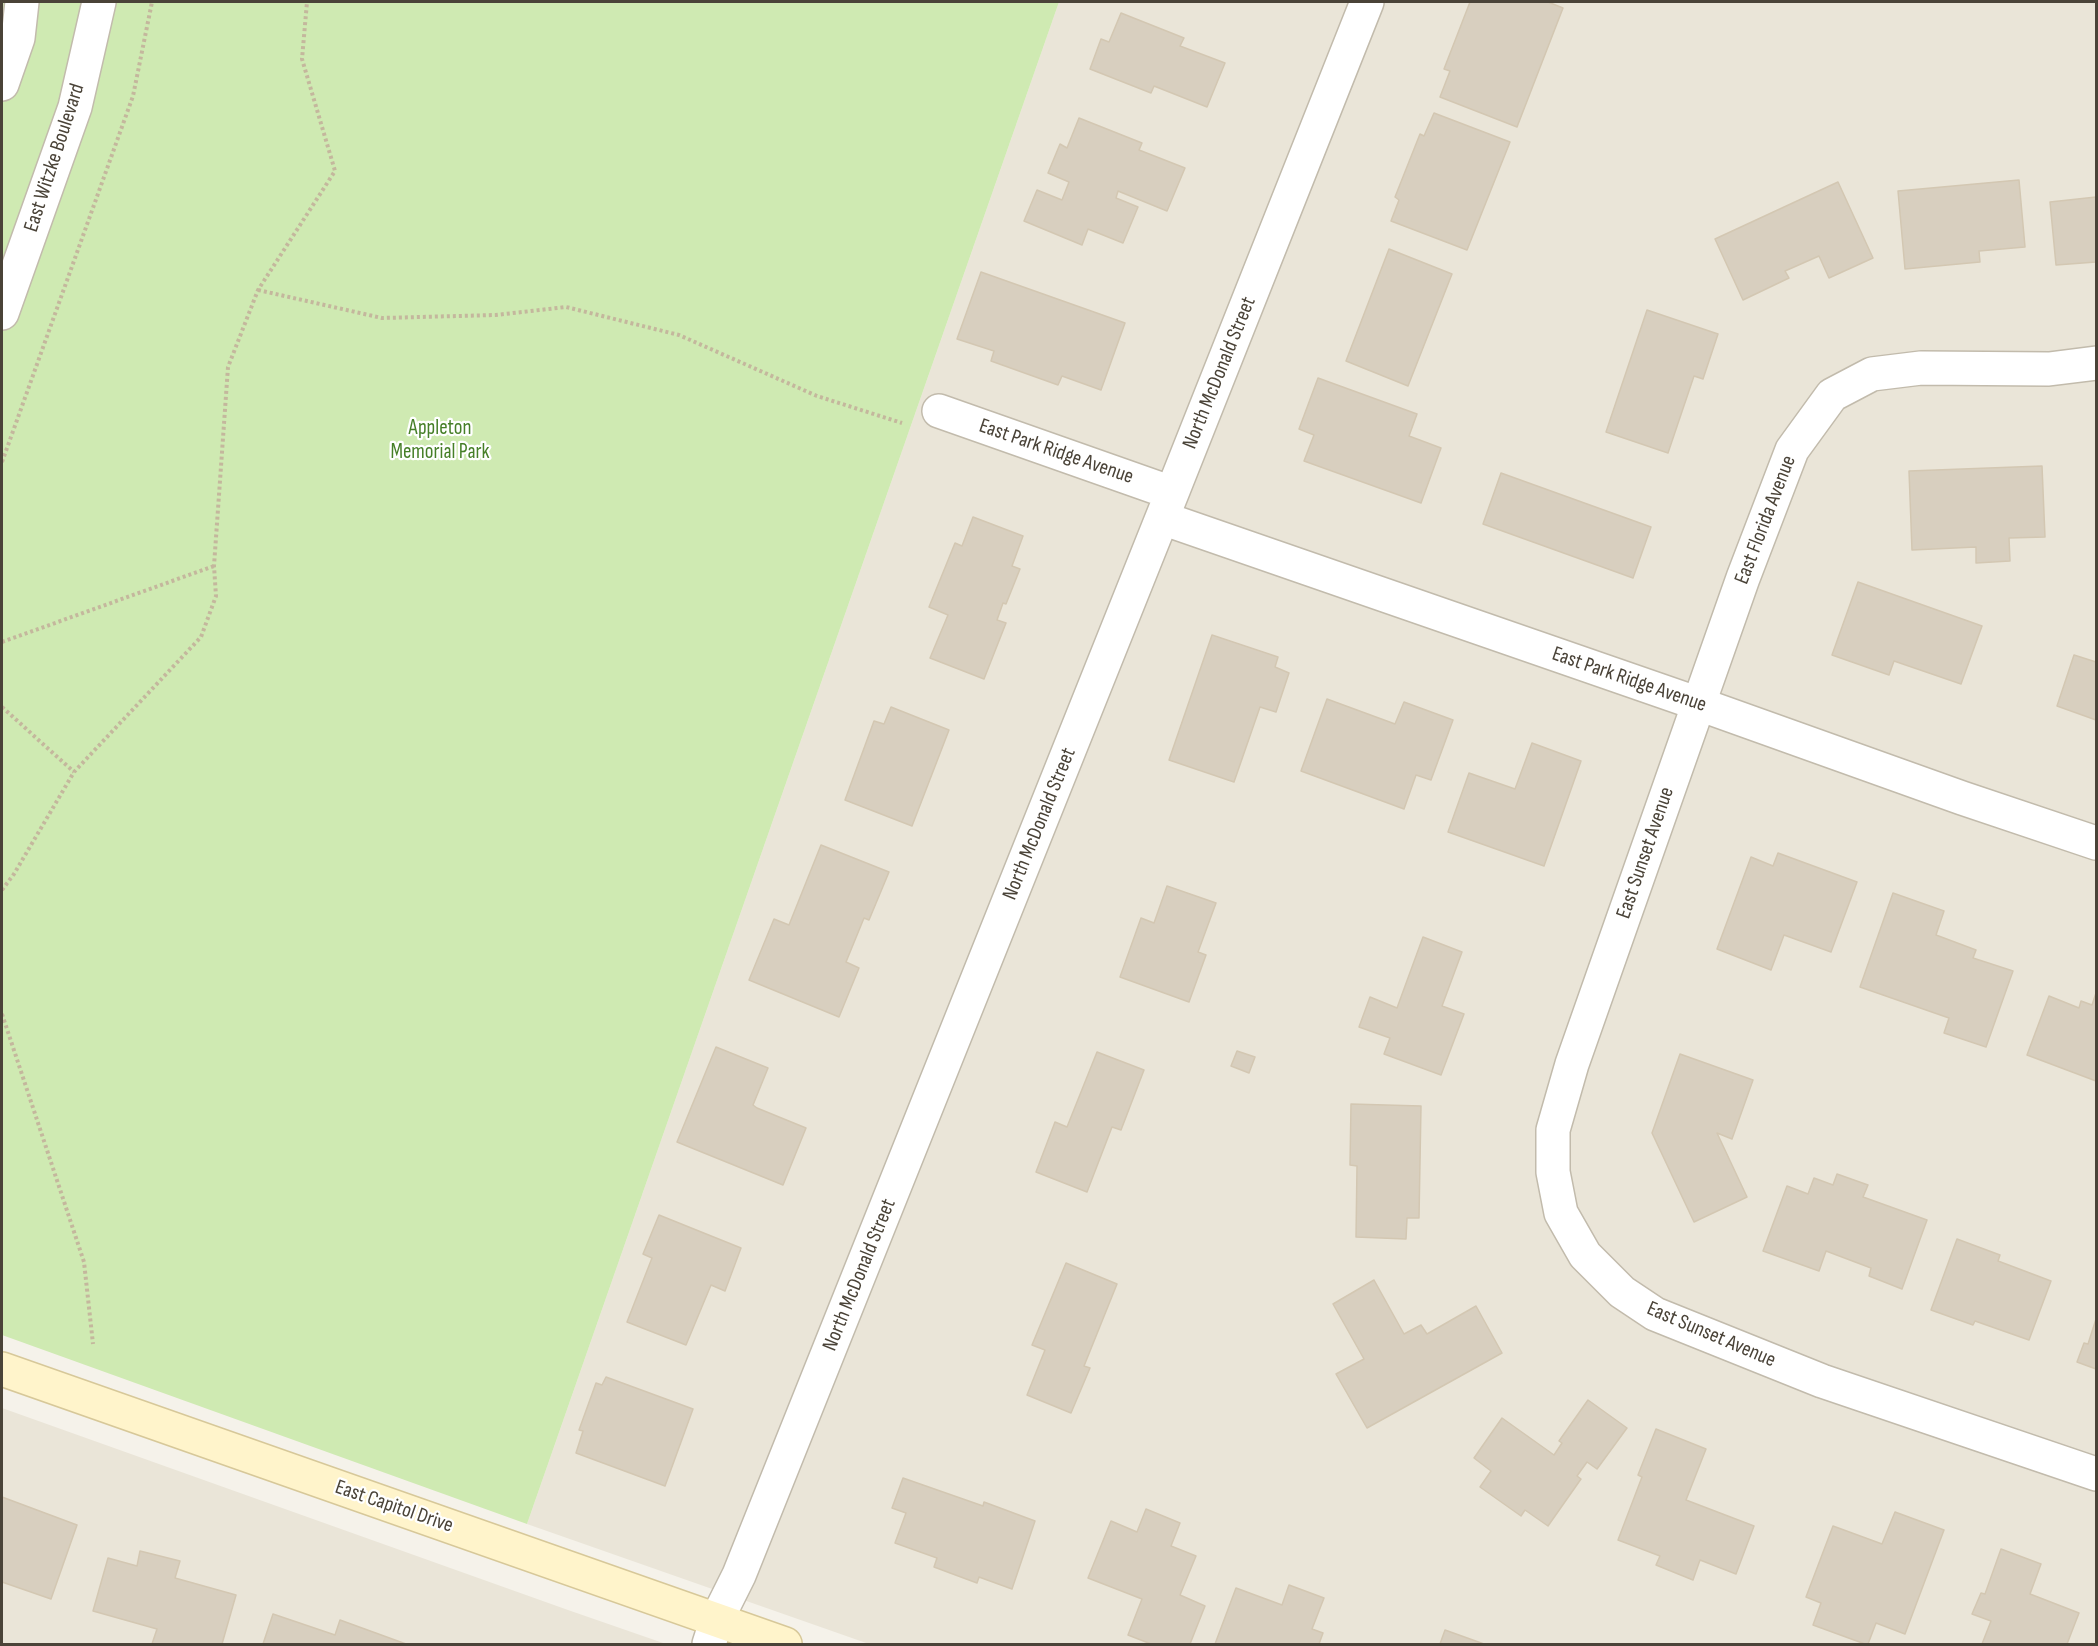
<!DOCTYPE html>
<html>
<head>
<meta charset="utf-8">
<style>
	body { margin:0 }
	#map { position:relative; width:2098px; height:1646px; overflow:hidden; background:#f5f2ea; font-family:"Sofia Sans Condensed",sans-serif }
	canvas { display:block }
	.frame { position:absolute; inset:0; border:3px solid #4a4338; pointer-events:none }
</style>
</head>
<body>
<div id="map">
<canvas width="2098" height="1646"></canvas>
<div class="frame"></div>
</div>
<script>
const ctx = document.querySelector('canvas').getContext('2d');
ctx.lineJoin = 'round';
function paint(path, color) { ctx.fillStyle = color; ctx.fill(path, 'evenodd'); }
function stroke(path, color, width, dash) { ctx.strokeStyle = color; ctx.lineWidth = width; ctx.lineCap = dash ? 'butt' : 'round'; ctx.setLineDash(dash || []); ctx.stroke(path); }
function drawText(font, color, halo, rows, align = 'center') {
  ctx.font = font + ' "Sofia Sans Condensed",sans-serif'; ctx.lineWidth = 4.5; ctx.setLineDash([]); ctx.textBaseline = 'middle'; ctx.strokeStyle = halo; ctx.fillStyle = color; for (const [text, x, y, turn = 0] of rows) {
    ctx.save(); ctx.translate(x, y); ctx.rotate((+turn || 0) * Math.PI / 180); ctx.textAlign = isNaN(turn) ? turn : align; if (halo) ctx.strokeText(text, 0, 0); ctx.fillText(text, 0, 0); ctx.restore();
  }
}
paint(new Path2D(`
	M 1059,2 L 2096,2 L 2096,1644 L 869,1644 L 527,1524 Z
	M 2,1408 L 568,1610 L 666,1644 L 2,1644 Z`), '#eae5d8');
paint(new Path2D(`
	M 2,2 L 1059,2 L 527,1524 L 2,1335 Z`), '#cfeab2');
const building = new Path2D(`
	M 1470,2 L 1548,2 L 1563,8 L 1517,127 L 1440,97 L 1450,71 L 1444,69 Z
	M 1121,13 L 1184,38 L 1180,46 L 1225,63 L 1207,107 L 1154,86 L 1151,93 L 1090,69 L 1101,39 L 1109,42 Z
	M 1434,113 L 1510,142 L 1467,250 L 1391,221 L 1399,200 L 1395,197 L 1420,134 L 1424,136 Z
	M 1079,118 L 1142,143 L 1139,150 L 1185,168 L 1167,211 L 1118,191 L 1116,198 L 1138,207 L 1123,243 L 1088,229 L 1082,245 L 1024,221 L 1037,190 L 1062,200 L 1069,182 L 1048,173 L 1060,144 L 1067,148 Z
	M 2019,180 L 2025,247 L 1979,251 L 1980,262 L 1905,269 L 1898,191 Z
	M 1838,182 L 1873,258 L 1829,278 L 1819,256 L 1785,271 L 1789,278 L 1743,300 L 1715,239 Z
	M 2096,197 L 2096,262 L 2056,265 L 2050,202 Z
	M 1389,249 L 1452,274 L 1408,386 L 1346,361 Z
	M 981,272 L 1125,323 L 1101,390 L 1062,376 L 1058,385 L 991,361 L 994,351 L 957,339 Z
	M 1647,310 L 1718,334 L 1703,379 L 1694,376 L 1668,453 L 1606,432 Z
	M 1318,378 L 1417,414 L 1409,436 L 1441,448 L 1421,503 L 1304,461 L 1314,435 L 1299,429 Z
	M 2042,466 L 2045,537 L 2009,538 L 2010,561 L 1976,563 L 1976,547 L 1912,550 L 1909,471 Z
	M 1501,473 L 1651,527 L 1633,578 L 1483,524 Z
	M 973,517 L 1023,536 L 1012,566 L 1020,569 L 1006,604 L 1003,603 L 997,620 L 1006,623 L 984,679 L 930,658 L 948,615 L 929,607 L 955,543 L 962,546 Z
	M 1858,582 L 1982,626 L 1961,684 L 1894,661 L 1889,675 L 1832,655 Z
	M 1212,635 L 1278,657 L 1275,667 L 1289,673 L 1276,712 L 1260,707 L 1234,782 L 1169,760 Z
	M 2074,655 L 2096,662 L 2096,720 L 2057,706 Z
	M 1327,699 L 1395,724 L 1404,702 L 1453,720 L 1431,780 L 1416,775 L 1404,809 L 1301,771 Z
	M 891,707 L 949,730 L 912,826 L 845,800 L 874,721 L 884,724 Z
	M 1532,743 L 1581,761 L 1544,866 L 1448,832 L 1469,773 L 1515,789 Z
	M 821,845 L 889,872 L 869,920 L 864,918 L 846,962 L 859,968 L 839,1017 L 749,980 L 774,919 L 789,925 Z
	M 1778,853 L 1857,882 L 1831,952 L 1784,935 L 1771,970 L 1717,949 L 1751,857 L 1773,866 Z
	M 1167,886 L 1216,903 L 1198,952 L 1206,955 L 1189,1002 L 1120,977 L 1141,918 L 1154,923 Z
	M 1893,893 L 1944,911 L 1936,935 L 1976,950 L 1973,958 L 2013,971 L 1986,1047 L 1944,1033 L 1949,1018 L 1860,987 Z
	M 1423,937 L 1462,952 L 1442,1006 L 1464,1014 L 1441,1075 L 1384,1054 L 1390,1038 L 1359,1027 L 1370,997 L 1397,1008 Z
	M 2096,993 L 2096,1081 L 2027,1055 L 2049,996 L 2079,1008 L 2081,1001 L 2092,1005 Z
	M 716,1047 L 768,1068 L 753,1105 L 757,1108 L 806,1128 L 783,1185 L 677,1142 Z
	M 1237,1051 L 1255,1057 L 1249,1073 L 1231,1066 Z
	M 1097,1052 L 1144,1070 L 1121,1130 L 1112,1127 L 1087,1192 L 1036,1172 L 1055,1122 L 1067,1127 Z
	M 1680,1054 L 1753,1080 L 1732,1139 L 1717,1133 L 1747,1197 L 1694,1222 L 1652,1133 Z
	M 1351,1104 L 1421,1106 L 1419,1218 L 1407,1218 L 1406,1239 L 1356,1237 L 1357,1166 L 1350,1165 Z
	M 1837,1174 L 1868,1185 L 1863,1197 L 1927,1220 L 1902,1289 L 1869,1276 L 1871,1268 L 1826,1251 L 1819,1271 L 1763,1251 L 1787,1186 L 1808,1194 L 1814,1178 L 1833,1185 Z
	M 659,1215 L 741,1248 L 725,1291 L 711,1285 L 686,1345 L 627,1322 L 652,1258 L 643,1254 Z
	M 1957,1239 L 2000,1255 L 1998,1261 L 2051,1281 L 2029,1340 L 1975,1321 L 1973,1325 L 1931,1310 Z
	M 1066,1263 L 1117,1284 L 1084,1366 L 1090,1368 L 1071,1413 L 1027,1395 L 1045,1350 L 1032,1345 Z
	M 1374,1280 L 1404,1334 L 1421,1325 L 1427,1334 L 1476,1306 L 1502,1353 L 1367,1428 L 1336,1374 L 1364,1359 L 1333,1304 Z
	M 2096,1319 L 2096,1369 L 2077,1362 L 2084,1343 L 2088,1344 Z
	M 606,1377 L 693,1409 L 665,1486 L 576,1453 L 583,1431 L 579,1430 L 596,1383 L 602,1385 Z
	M 1588,1400 L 1627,1428 L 1597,1469 L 1587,1462 L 1577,1476 L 1581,1479 L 1548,1526 L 1525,1510 L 1521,1516 L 1480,1487 L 1491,1471 L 1474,1458 L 1502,1418 L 1554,1455 L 1562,1443 L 1559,1441 Z
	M 1656,1429 L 1706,1449 L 1686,1500 L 1754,1526 L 1736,1574 L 1700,1560 L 1693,1580 L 1656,1565 L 1660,1556 L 1618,1540 L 1642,1477 L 1638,1475 Z
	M 903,1478 L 983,1506 L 984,1502 L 1035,1521 L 1012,1589 L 979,1577 L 977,1583 L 934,1567 L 937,1558 L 895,1543 L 906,1513 L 892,1508 Z
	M 2,1497 L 77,1525 L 51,1599 L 2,1582 Z
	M 1146,1509 L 1180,1523 L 1171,1546 L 1196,1556 L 1180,1595 L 1205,1606 L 1190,1644 L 1151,1644 L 1128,1635 L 1142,1599 L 1088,1578 L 1111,1521 L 1137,1532 Z
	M 1895,1512 L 1944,1530 L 1905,1634 L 1876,1623 L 1868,1644 L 1865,1644 L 1813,1625 L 1821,1603 L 1806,1597 L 1833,1526 L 1882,1544 Z
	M 2001,1549 L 2041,1564 L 2030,1594 L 2079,1613 L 2067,1644 L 1982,1644 L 1991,1621 L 1972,1614 L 1981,1593 L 1985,1594 Z
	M 140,1551 L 180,1561 L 175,1578 L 236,1595 L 222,1644 L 152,1644 L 157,1629 L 93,1611 L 108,1558 L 137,1566 Z
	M 1289,1585 L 1324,1598 L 1312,1629 L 1323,1633 L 1319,1644 L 1215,1644 L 1236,1588 L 1282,1605 Z
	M 273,1614 L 335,1635 L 340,1620 L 406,1644 L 263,1644 Z
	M 1445,1630 L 1484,1644 L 1440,1644 Z`);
paint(building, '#d8cfbf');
stroke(building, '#d3c7b2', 1.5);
const street = new Path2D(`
	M 2,84 L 18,38 L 22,2
	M 2,313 L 75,107 L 99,2
	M 2096,363 L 2049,369 L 1921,368 L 1872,374 L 1832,395 L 1792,450 L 1743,578 L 1572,1064 L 1553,1130 L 1553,1172 L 1561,1213 L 1585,1255 L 1622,1292 L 1655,1314 L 1822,1381 L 2096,1474
	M 939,411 L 1172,493
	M 1162,518 L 1699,704 L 1962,798 L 2096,843
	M 709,1644 L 717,1619 L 739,1575 L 1172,493 L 1367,2`);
const secondary = new Path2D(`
	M 2,1369 L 785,1644`);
stroke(street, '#c2bbac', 36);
stroke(secondary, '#d7c899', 36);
stroke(new Path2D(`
	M 258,290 L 382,318 L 496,315 L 566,307 L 679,335 L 817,396 L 902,423
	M 2,462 L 133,96 L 152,2
	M 2,642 L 214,566
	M 2,707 L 74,772
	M 2,890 L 14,874 L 74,772 L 201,637 L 216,596 L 214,566 L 228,367 L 258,290 L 335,171 L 302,59 L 307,2
	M 2,1014 L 84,1262 L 93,1344`), '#c4b79d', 4, [3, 3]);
stroke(street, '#fff', 33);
stroke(secondary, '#fff4cb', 33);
drawText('21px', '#4a4338', '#fff', [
	["East Witzke Boulevard",55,158,-72],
	["North McDonald Street",1220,373,-68],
	["East Park Ridge Avenue",1056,452,19],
	["East Florida Avenue",1766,520,-69],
	["East Park Ridge Avenue",1629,680,19],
	["North McDonald Street",1040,824,-68],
	["East Sunset Avenue",1646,853,-71],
	["North McDonald Street",860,1275,-68],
	["East Sunset Avenue",1711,1335,23],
	["East Capitol Drive",394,1507,19]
]);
drawText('21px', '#467f28', '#fff', [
	["Appleton",440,429],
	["Memorial Park",440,453]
]);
</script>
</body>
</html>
